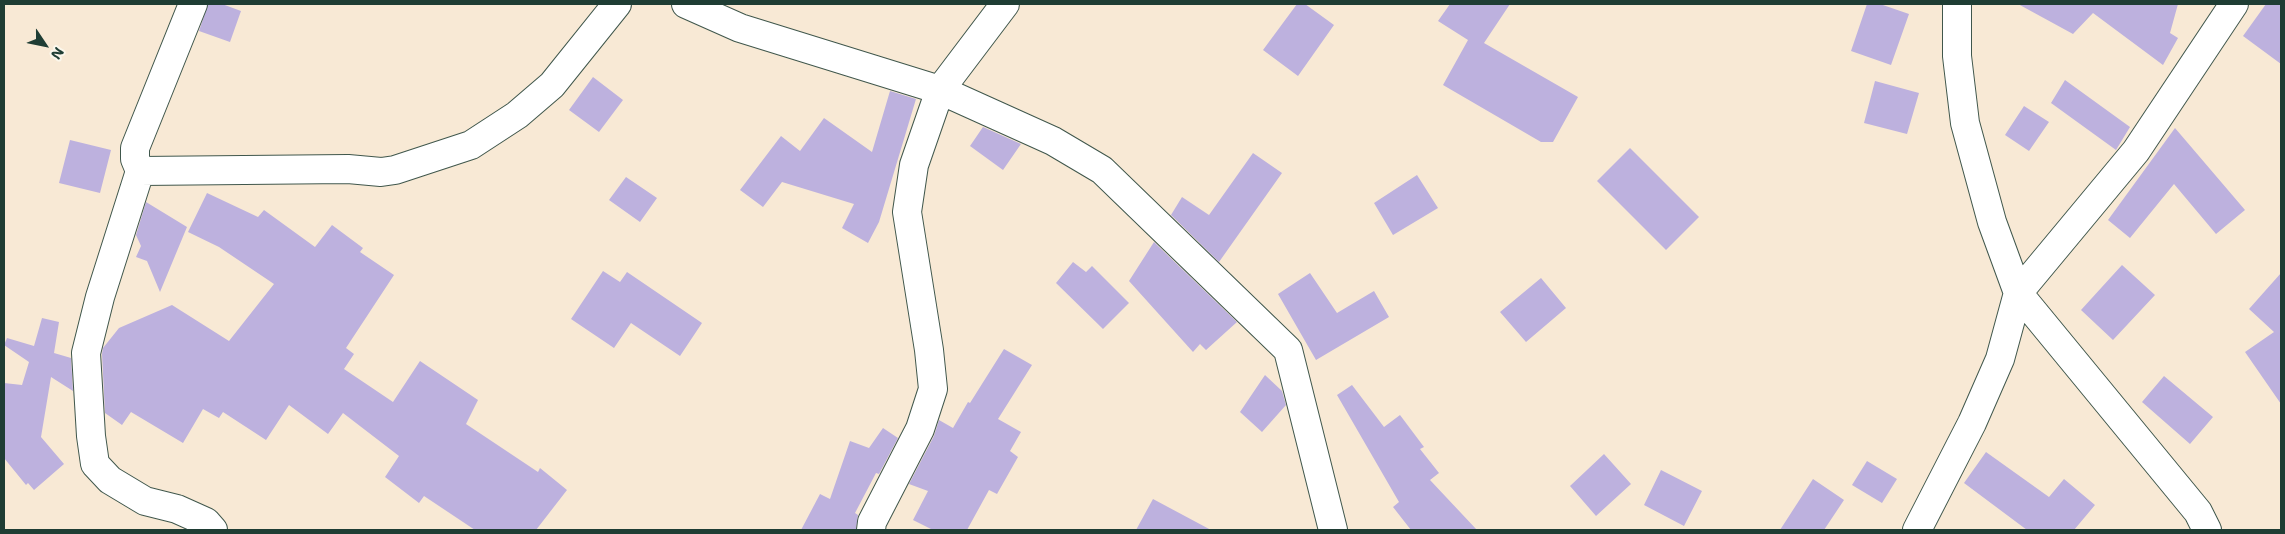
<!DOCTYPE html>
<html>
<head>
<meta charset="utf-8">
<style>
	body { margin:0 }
	#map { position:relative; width:2285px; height:534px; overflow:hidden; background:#f8e9d5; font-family:"Shantell Sans",sans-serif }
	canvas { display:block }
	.frame { position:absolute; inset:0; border:5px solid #1f3d34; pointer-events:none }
	.north { position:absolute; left:20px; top:20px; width:50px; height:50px; -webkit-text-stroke:4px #fbf7ec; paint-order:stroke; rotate:124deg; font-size:14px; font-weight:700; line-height:20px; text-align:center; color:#1f3d34 }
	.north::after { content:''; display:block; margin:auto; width:18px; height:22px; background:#1f3d34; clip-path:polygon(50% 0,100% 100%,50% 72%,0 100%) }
</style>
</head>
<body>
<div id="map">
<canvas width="2285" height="534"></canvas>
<div class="frame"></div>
<div class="north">N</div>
</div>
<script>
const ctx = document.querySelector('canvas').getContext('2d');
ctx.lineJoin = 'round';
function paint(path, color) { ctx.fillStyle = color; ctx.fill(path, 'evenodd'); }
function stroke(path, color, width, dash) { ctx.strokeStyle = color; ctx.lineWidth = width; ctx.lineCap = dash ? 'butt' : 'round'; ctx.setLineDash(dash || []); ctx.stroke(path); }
paint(new Path2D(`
	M 208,4 L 222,4 L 241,11 L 230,42 L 199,31 Z
	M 1297,4 L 1305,4 L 1334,25 L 1298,76 L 1263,50 Z
	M 1450,4 L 1510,4 L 1484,43 L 1578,97 L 1553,142 L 1541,142 L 1443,85 L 1468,40 L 1438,21 Z
	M 1867,4 L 1880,4 L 1909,14 L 1891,65 L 1851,51 Z
	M 2018,4 L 2178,4 L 2170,33 L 2178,38 L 2163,65 L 2093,13 L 2073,34 Z
	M 2266,4 L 2281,4 L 2281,64 L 2243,36 Z
	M 593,77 L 623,100 L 599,132 L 569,110 Z
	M 2065,80 L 2130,127 L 2116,150 L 2051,103 Z
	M 1875,81 L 1919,93 L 1907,134 L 1864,123 Z
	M 890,91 L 916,99 L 879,222 L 868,243 L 842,228 L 854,204 L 782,182 L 763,207 L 740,190 L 781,136 L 800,151 L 824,118 L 872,152 Z
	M 2024,106 L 2049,122 L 2029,151 L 2005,135 Z
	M 983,127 L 1021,144 L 1003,170 L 970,146 Z
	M 2175,128 L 2245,210 L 2216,234 L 2174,184 L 2130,238 L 2108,220 Z
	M 70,140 L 111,150 L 100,193 L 59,183 Z
	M 1630,148 L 1699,217 L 1666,250 L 1597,181 Z
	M 1253,153 L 1282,173 L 1219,262 L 1171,215 L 1182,197 L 1209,215 Z
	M 1417,175 L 1438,208 L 1393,235 L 1374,203 Z
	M 626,177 L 657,198 L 640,222 L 609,200 Z
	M 207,193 L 258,217 L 264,210 L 315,247 L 332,225 L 363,248 L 360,252 L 394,275 L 346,348 L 354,354 L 344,369 L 393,402 L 420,361 L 478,400 L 466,424 L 538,472 L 540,468 L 567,490 L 536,530 L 475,530 L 424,496 L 419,503 L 385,477 L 399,456 L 343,413 L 328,434 L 289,405 L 266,440 L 223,412 L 219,418 L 203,409 L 183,443 L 131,412 L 122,425 L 105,413 L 102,354 L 103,348 L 119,328 L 172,305 L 229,341 L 274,284 L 219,247 L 188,232 Z
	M 146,202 L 187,227 L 160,292 L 147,261 L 136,257 L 141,246 L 136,235 Z
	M 1154,242 L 1237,322 L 1206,350 L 1200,344 L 1193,352 L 1129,281 Z
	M 1073,262 L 1086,272 L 1092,266 L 1129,303 L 1103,329 L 1056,283 Z
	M 2122,265 L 2155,295 L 2113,340 L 2081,310 Z
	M 603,271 L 620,282 L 627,272 L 702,323 L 680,356 L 631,323 L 614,348 L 571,319 Z
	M 1310,273 L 1337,313 L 1374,291 L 1389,317 L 1316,360 L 1278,294 Z
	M 2281,273 L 2281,404 L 2245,352 L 2274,332 L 2249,309 Z
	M 1541,278 L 1566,308 L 1526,342 L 1500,312 Z
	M 42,318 L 59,322 L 54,353 L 71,358 L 73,391 L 51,377 L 41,437 L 64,464 L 34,490 L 28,483 L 26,485 L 4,458 L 4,383 L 22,385 L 29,362 L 4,345 L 7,338 L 34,346 Z
	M 1004,349 L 1032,365 L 998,419 L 1021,432 L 1010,451 L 1018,457 L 997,494 L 989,490 L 967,530 L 933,530 L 913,520 L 928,491 L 909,484 L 934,436 L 939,420 L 953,428 L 968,402 L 970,403 Z
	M 1265,375 L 1282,391 L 1286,405 L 1262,432 L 1240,412 Z
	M 2164,376 L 2213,417 L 2190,444 L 2142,402 Z
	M 1352,385 L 1384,427 L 1400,415 L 1424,447 L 1420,449 L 1439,473 L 1430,480 L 1477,530 L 1411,530 L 1393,507 L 1399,502 L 1337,395 Z
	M 883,428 L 898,438 L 879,474 L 876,473 L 855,513 L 858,515 L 856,530 L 801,530 L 820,494 L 830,499 L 850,441 L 869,448 Z
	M 1986,452 L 2049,497 L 2064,479 L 2095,505 L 2074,530 L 2027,530 L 1964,483 Z
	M 1604,454 L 1631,484 L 1596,516 L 1570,486 Z
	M 1867,461 L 1897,479 L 1882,503 L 1852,485 Z
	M 1661,470 L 1702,491 L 1684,526 L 1644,505 Z
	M 1813,479 L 1844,500 L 1824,530 L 1780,530 Z
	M 1153,499 L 1211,530 L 1136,530 Z`), '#bdb1de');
const minor = new Path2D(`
	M 193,4 L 135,148 L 135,159 L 140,171 L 348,169 L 381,172 L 395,170 L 471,145 L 517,115 L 552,85 L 617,4
	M 686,4 L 740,28 L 940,90 L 1053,141 L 1102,170 L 1288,350 L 1333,530
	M 1957,4 L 1957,56 L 1965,123 L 1992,222 L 2018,293 L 2198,512 L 2207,530
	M 140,171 L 100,297 L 86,353 L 91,436 L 95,464 L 110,480 L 145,501 L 177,509 L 206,522 L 213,530
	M 871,530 L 872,522 L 920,429 L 933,389 L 929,350 L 907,212 L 914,165 L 940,90 L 1005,4
	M 1917,530 L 1972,423 L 2000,359 L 2018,293 L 2136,151 L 2234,4`);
stroke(minor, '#40574c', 30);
stroke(minor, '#fff', 28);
</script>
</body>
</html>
